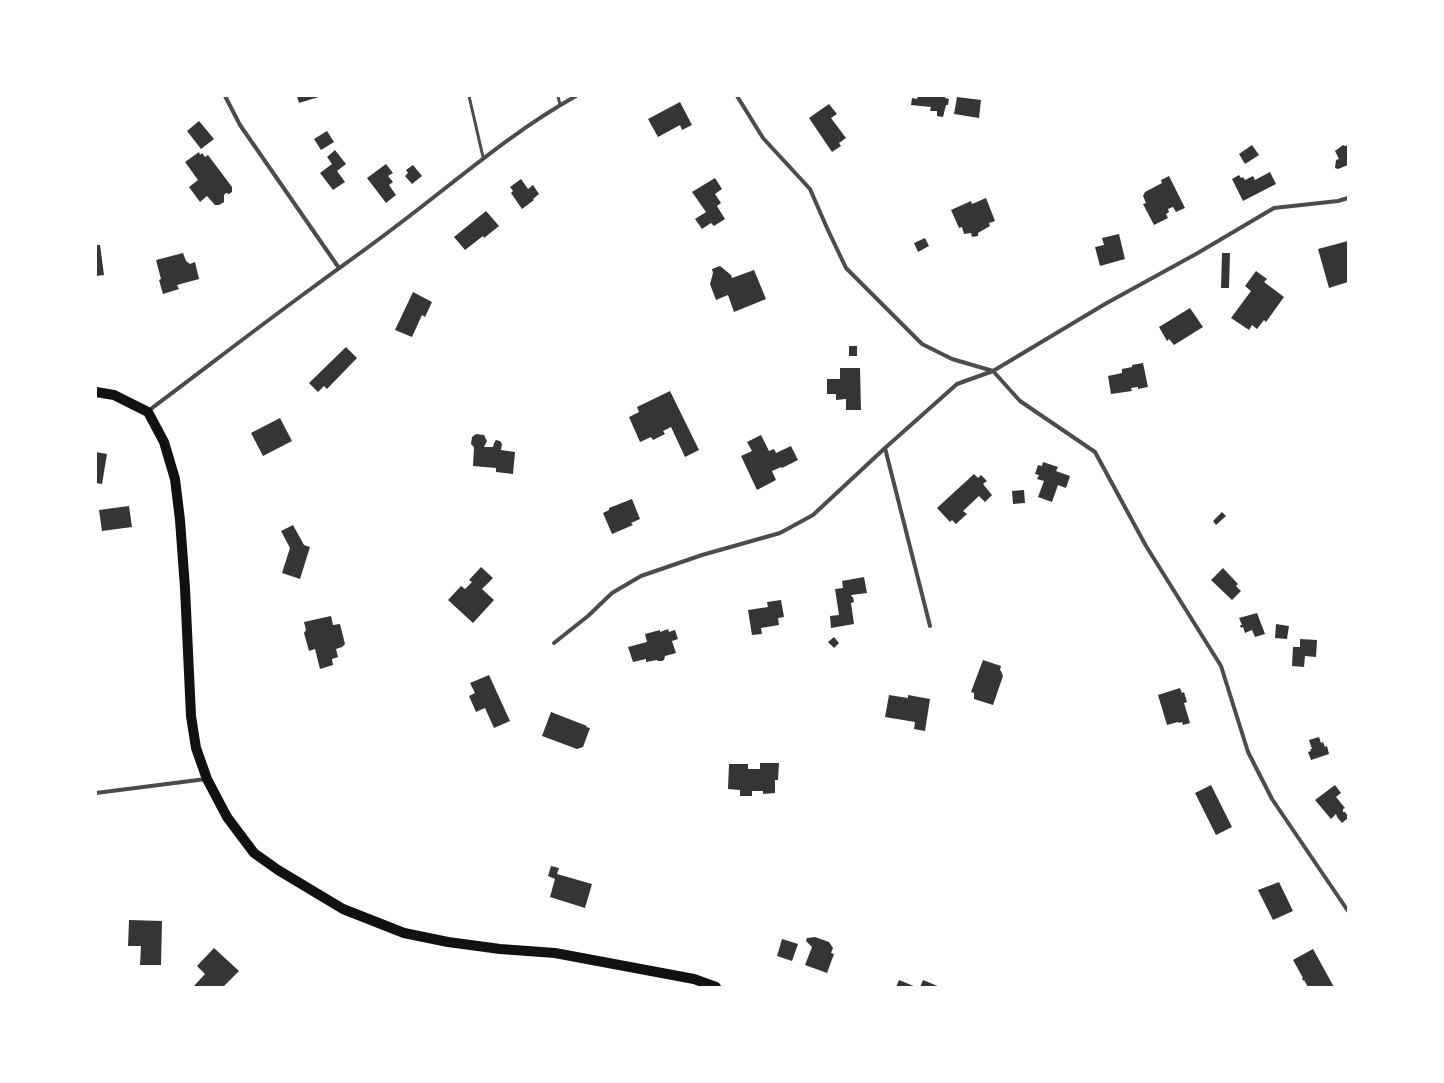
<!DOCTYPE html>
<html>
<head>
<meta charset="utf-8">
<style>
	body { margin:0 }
	#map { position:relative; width:1444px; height:1083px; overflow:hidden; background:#fff; font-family:"Open Sans",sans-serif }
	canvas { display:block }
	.frame { position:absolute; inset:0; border:97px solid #fff; pointer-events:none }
</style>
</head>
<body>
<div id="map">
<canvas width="1444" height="1083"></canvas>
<div class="frame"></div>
</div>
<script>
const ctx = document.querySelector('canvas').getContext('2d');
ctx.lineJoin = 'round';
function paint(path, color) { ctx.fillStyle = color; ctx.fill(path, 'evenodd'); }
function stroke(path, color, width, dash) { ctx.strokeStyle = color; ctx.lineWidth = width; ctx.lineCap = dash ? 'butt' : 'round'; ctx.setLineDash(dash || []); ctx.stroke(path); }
paint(new Path2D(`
	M 297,96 L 322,96 L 299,103 Z
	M 918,96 L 946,96 L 945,98 L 949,99 L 948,105 L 946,105 L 943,117 L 937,116 L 937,111 L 930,111 L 931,107 L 911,105 L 912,98 L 917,99 Z
	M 957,97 L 981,100 L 979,118 L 954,114 Z
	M 680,102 L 692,125 L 682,130 L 680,125 L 658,137 L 648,119 Z
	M 829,104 L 837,114 L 831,118 L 846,138 L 839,143 L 841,146 L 832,152 L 809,118 Z
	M 199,121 L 214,139 L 201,149 L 187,131 Z
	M 327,131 L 334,142 L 321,150 L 314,139 Z
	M 1252,145 L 1259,155 L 1245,164 L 1239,154 Z
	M 1343,145 L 1345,146 L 1348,145 L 1348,165 L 1338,169 L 1335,168 L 1336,160 L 1339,159 L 1335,151 Z
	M 335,150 L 346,164 L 337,171 L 345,182 L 333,190 L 320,173 L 332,164 L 327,157 Z
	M 199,152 L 200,155 L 202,153 L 205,157 L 208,155 L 232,187 L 232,192 L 229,194 L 226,193 L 224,195 L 224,202 L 219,205 L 215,205 L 207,196 L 200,202 L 189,187 L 198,180 L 185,162 Z
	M 386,164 L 393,173 L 388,176 L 393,182 L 389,185 L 396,195 L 386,203 L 367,178 Z
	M 413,165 L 422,176 L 412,184 L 405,176 L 408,173 L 406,170 Z
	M 1270,172 L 1276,184 L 1243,201 L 1232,179 L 1239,175 L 1241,178 L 1243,177 L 1245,180 L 1253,176 L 1255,180 Z
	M 1169,176 L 1185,208 L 1176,212 L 1173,207 L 1168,209 L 1169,212 L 1166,214 L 1168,218 L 1154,225 L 1143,204 L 1146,203 L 1143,196 L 1145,192 L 1162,183 L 1161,180 Z
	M 715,178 L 722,189 L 715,194 L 721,203 L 717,206 L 725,219 L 714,226 L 711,223 L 702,229 L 695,219 L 706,212 L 692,192 Z
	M 521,179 L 528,189 L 533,185 L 539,194 L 533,199 L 534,200 L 522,209 L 511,193 L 513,191 L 510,187 Z
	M 986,198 L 995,221 L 989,223 L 990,226 L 978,233 L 978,236 L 972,237 L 971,233 L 964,234 L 962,227 L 959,228 L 951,210 L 971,201 L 972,204 Z
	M 486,211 L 499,226 L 484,238 L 483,236 L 465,250 L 454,237 Z
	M 1119,234 L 1125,259 L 1100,266 L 1095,247 L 1104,245 L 1102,238 Z
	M 925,238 L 929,246 L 918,252 L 914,243 Z
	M 1348,241 L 1348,282 L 1329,288 L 1318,249 Z
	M 96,245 L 100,245 L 104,275 L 96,276 Z
	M 183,253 L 186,261 L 190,264 L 195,262 L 199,279 L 177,285 L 179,289 L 163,294 L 159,280 L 161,279 L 156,260 Z
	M 1222,253 L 1230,253 L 1229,288 L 1221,288 Z
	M 720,266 L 731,275 L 732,278 L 754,270 L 766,299 L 734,312 L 728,295 L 716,300 L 710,284 L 713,273 L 712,269 Z
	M 1256,271 L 1267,279 L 1264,282 L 1284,297 L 1266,322 L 1264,320 L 1257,329 L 1252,325 L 1249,330 L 1231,318 L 1251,291 L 1245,286 Z
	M 413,292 L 432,302 L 425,317 L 422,315 L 412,337 L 395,330 Z
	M 1190,308 L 1203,327 L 1174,345 L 1169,339 L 1167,341 L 1159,327 Z
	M 849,346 L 857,346 L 857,356 L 849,356 Z
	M 346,347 L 357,358 L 327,389 L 324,386 L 318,392 L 309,383 Z
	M 1143,363 L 1148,387 L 1138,389 L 1138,387 L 1131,388 L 1132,391 L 1111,394 L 1108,376 L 1122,373 L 1122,369 L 1132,367 L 1132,365 Z
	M 840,368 L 860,368 L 861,410 L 846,410 L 846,399 L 836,400 L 836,394 L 827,394 L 827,379 L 840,379 Z
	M 670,391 L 699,450 L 685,457 L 671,427 L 663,431 L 665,434 L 653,440 L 651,437 L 640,442 L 629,417 L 639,412 L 637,407 Z
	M 280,418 L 292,441 L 263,456 L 251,433 Z
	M 476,434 L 484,435 L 487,441 L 484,447 L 493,447 L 494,443 L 496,440 L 500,441 L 502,444 L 501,450 L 515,452 L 513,474 L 496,472 L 496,468 L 473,466 L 474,447 L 471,444 L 472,437 Z
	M 761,435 L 769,451 L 774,449 L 776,453 L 791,446 L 798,460 L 782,468 L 781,467 L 772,471 L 776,480 L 757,490 L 741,456 L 752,451 L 747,442 Z
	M 96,452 L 107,454 L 102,484 L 96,483 Z
	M 1043,462 L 1058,467 L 1056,471 L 1070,476 L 1066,488 L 1058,485 L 1052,502 L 1038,497 L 1044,481 L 1037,479 L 1039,475 L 1035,474 L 1038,465 L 1042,466 Z
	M 974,474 L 978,478 L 981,475 L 987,481 L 983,484 L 992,495 L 985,502 L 979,496 L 963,511 L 967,514 L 956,524 L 952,520 L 950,522 L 937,508 Z
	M 1024,490 L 1025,503 L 1013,504 L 1012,491 Z
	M 632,499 L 640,519 L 631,523 L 633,525 L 612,534 L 603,513 L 609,510 L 609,508 Z
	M 129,506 L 132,527 L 102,531 L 99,510 Z
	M 1222,512 L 1226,516 L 1216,525 L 1213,521 Z
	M 293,525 L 304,545 L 310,547 L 300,579 L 282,573 L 290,548 L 281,531 Z
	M 481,567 L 493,578 L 482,589 L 494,600 L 473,623 L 448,600 L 461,586 L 465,589 L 472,582 L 469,580 Z
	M 1223,568 L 1238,584 L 1236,586 L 1241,591 L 1232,600 L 1211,580 Z
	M 864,577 L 867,593 L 851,595 L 852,597 L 853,597 L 854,602 L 851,603 L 854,624 L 831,628 L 830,616 L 839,615 L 835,589 L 843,588 L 842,581 Z
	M 781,600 L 784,617 L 778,618 L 779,625 L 761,628 L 762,634 L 752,635 L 748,610 L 768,607 L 767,602 Z
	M 1257,613 L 1265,634 L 1255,637 L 1252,630 L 1245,633 L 1243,627 L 1241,628 L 1240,625 L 1242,625 L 1239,618 Z
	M 331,616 L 333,625 L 340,624 L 345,644 L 342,647 L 336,649 L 338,657 L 332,659 L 333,665 L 320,669 L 315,649 L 309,651 L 304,633 L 306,630 L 304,622 Z
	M 1276,624 L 1289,626 L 1287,639 L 1275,638 Z
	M 668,629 L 669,632 L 675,630 L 678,639 L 672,641 L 676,653 L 665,656 L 664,660 L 662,661 L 658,661 L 657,660 L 646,662 L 646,659 L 633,662 L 628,647 L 647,642 L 645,634 L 660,630 L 660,632 Z
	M 834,637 L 839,643 L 834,648 L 828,642 Z
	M 1300,639 L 1317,640 L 1316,657 L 1305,656 L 1304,667 L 1292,666 L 1293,647 L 1300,647 Z
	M 983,660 L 1001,666 L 1000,670 L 1001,671 L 1003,676 L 993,705 L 974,699 L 974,693 L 971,692 Z
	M 489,675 L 510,721 L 494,728 L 485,708 L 476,712 L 469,696 L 475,693 L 470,683 Z
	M 1180,688 L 1182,693 L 1184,692 L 1187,702 L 1184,703 L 1190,723 L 1183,725 L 1182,722 L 1179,723 L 1178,722 L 1167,725 L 1158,695 Z
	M 889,695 L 908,698 L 908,695 L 930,699 L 925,731 L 914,729 L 915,722 L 885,717 Z
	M 551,712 L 587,726 L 586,727 L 590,728 L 583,747 L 577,749 L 542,736 Z
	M 1319,737 L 1321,743 L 1323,742 L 1325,747 L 1327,746 L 1329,754 L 1311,760 L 1308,752 L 1311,751 L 1310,749 L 1312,749 L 1309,740 Z
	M 760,763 L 779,763 L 778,780 L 775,780 L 775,793 L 763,794 L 763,791 L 752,791 L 752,796 L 740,796 L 740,790 L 728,789 L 729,764 L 748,764 L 748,769 L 760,769 Z
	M 1211,785 L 1232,827 L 1216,835 L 1195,793 Z
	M 1335,785 L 1341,793 L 1336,797 L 1345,808 L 1343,809 L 1343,812 L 1345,812 L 1348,816 L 1348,818 L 1342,823 L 1337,817 L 1336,814 L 1331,819 L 1315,800 Z
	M 551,866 L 559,868 L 557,874 L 592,884 L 585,908 L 550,897 L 555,879 L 548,876 Z
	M 1279,882 L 1293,911 L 1273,920 L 1258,890 Z
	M 129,920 L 162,921 L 161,965 L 140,965 L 141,946 L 128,946 Z
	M 815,937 L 829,942 L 833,948 L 831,953 L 834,954 L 827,973 L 805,965 L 812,947 L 806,941 L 807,938 Z
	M 782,939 L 798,944 L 792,961 L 777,956 Z
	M 214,948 L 239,971 L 223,987 L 193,987 L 205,974 L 197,966 Z
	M 1313,949 L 1334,987 L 1308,987 L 1304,980 L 1303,981 L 1302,978 L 1303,978 L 1293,960 Z
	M 899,980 L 916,987 L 896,987 Z
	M 923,980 L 940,987 L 920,987 Z`), '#353535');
stroke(new Path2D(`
	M 469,96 L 483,157
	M 558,96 L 560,105`), '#4c4c4c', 3);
stroke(new Path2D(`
	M 225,96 L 240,125 L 339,268
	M 737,96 L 763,138 L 810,189 L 827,228 L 846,268 L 922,344 L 952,359 L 993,371 L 1020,401 L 1095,452 L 1146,546 L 1221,666 L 1248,752 L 1272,799 L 1348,911
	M 148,411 C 203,370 257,328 312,288 C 340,267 368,248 395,227 C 455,182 510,133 576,96
	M 885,448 L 930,626
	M 554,643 L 588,616 L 612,593 L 641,576 L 702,555 L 780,533 L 813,515 L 885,448 L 957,384 L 993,371 L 1105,304 L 1196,254 L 1274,208 L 1338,201 L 1348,198
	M 96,793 L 206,779`), '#4c4c4c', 4);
stroke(new Path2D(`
	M 96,392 L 114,395 L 148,412 L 164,442 L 175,479 L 180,520 L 185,588 L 191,716 L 196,748 L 207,779 L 227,817 L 254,853 L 278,870 L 343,909 L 404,933 L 448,942 L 500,949 L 555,953 L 694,979 L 716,987`), '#111', 10);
</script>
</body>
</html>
